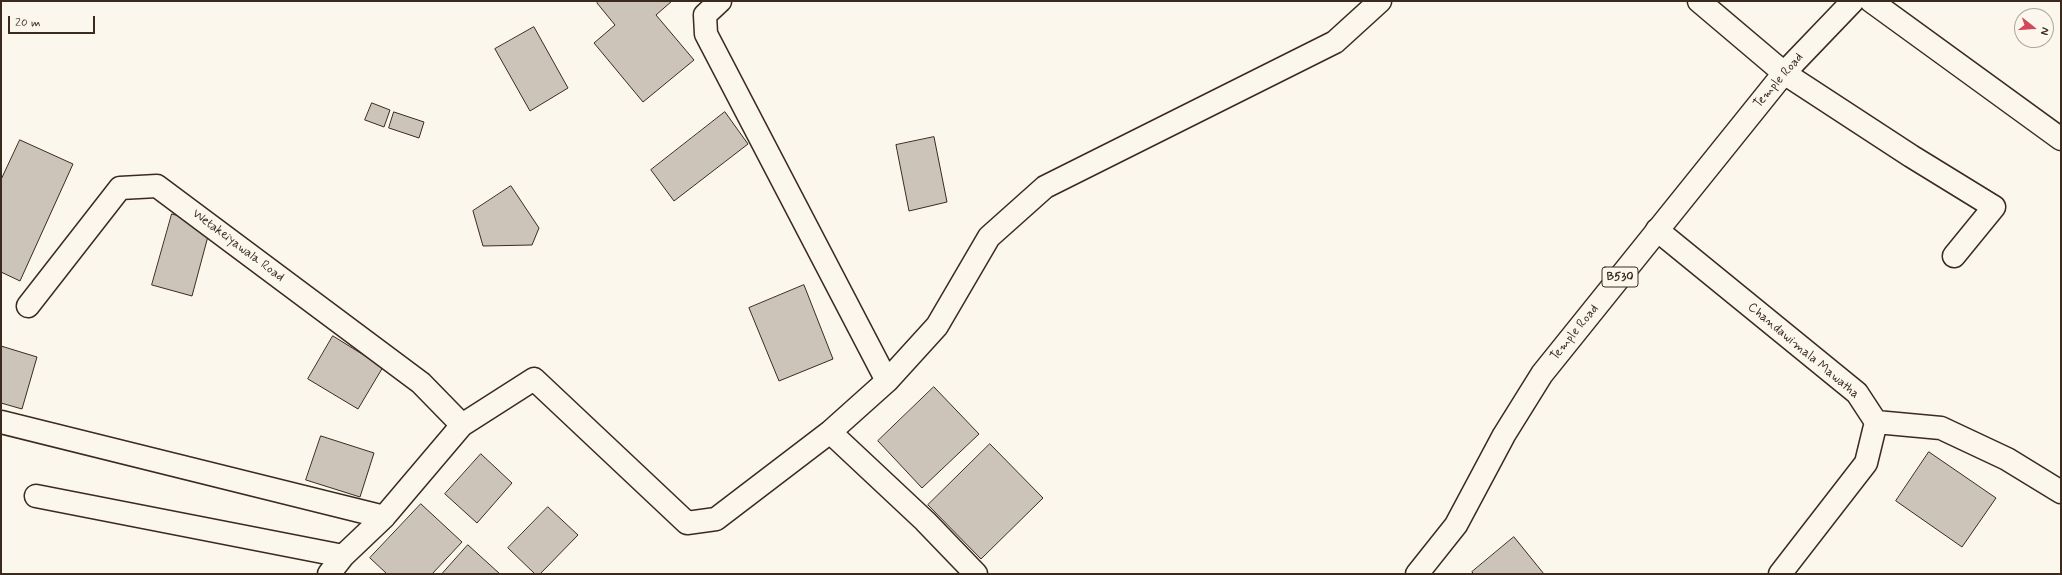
<!DOCTYPE html>
<html>
<head>
<meta charset="utf-8">
<style>
	body { margin:0 }
	#map { position:relative; width:2062px; height:575px; overflow:hidden; background:#fbf7ec; font-family:Mynerve,sans-serif }
	canvas { display:block }
	.frame { position:absolute; inset:0; border:2px solid #3b2a1e; pointer-events:none }
	.north { position:absolute; left:2014px; top:8px; width:40px; height:40px; box-sizing:border-box; background:#fbf7ec; border:1px solid #aea59a; border-radius:50%; rotate:107deg; font-size:11px; font-weight:700; line-height:16px; text-align:center; color:#3b2a1e }
	.north::after { content:''; display:block; margin:auto; width:14px; height:18px; background:#d1495b; clip-path:polygon(50% 0,100% 100%,50% 72%,0 100%) }
	.scale { position:absolute; left:8px; top:16px; width:87px; height:18px; box-sizing:border-box; border:2px solid #3b2a1e; border-top:0; padding-left:5px; font-size:12px; line-height:14px; white-space:nowrap; color:#3b2a1e; -webkit-text-stroke:3px #fbf7ec; paint-order:stroke }
</style>
</head>
<body>
<div id="map">
<canvas width="2062" height="575"></canvas>
<div class="frame"></div>
<div class="north">N</div>
<div class="scale">20 m</div>
</div>
<script>
const ctx = document.querySelector('canvas').getContext('2d');
ctx.lineJoin = 'round';
function paint(path, color) { ctx.fillStyle = color; ctx.fill(path, 'evenodd'); }
function stroke(path, color, width, dash) { ctx.strokeStyle = color; ctx.lineWidth = width; ctx.lineCap = dash ? 'butt' : 'round'; ctx.setLineDash(dash || []); ctx.stroke(path); }
function drawText(font, color, halo, rows, align = 'center') {
  ctx.font = font + ' Mynerve,sans-serif'; ctx.lineWidth = 3; ctx.setLineDash([]); ctx.textBaseline = 'middle'; ctx.strokeStyle = halo; ctx.fillStyle = color; for (const [text, x, y, turn = 0] of rows) {
    ctx.save(); ctx.translate(x, y); ctx.rotate((+turn || 0) * Math.PI / 180); ctx.textAlign = isNaN(turn) ? turn : align; if (halo) ctx.strokeText(text, 0, 0); ctx.fillText(text, 0, 0); ctx.restore();
  }
}
const building = new Path2D(`
	M 599,1 L 672,1 L 656,15 L 694,60 L 643,102 L 594,43 L 615,25 L 597,3 Z
	M 534,27 L 568,88 L 530,111 L 495,49 Z
	M 372,103 L 390,110 L 384,127 L 365,120 Z
	M 394,112 L 424,122 L 419,138 L 389,128 Z
	M 725,112 L 748,144 L 674,201 L 651,170 Z
	M 934,137 L 947,202 L 909,211 L 896,145 Z
	M 20,140 L 73,164 L 20,281 L 1,272 L 1,180 Z
	M 511,186 L 539,228 L 532,245 L 483,246 L 473,211 Z
	M 172,214 L 211,225 L 192,296 L 152,285 Z
	M 804,285 L 833,359 L 779,381 L 749,308 Z
	M 333,336 L 383,367 L 358,409 L 308,379 Z
	M 1,346 L 37,357 L 22,409 L 1,403 Z
	M 934,387 L 979,434 L 922,488 L 878,441 Z
	M 321,436 L 374,453 L 360,497 L 306,480 Z
	M 990,444 L 1043,498 L 981,559 L 928,505 Z
	M 1929,452 L 1996,498 L 1962,547 L 1896,501 Z
	M 481,454 L 512,483 L 477,523 L 445,494 Z
	M 421,504 L 462,542 L 432,574 L 387,574 L 370,558 Z
	M 548,507 L 578,535 L 540,574 L 535,574 L 508,548 Z
	M 1514,537 L 1544,574 L 1474,574 L 1472,572 Z
	M 468,545 L 500,574 L 442,574 Z`);
paint(building, '#ccc4b9');
stroke(building, '#3b2a1e', 1);
const street = new Path2D(`
	M 720,1 L 705,15 L 706,34 L 887,381
	M 1699,1 L 1784,73 L 1911,156 L 1994,207 L 1954,256
	M 1871,1 L 2061,139
	M 1657,230 L 1857,393 L 1876,422 L 1866,463 L 1780,574
	M 28,306 L 120,188 L 157,186 L 421,383 L 462,425
	M 1,422 L 384,517
	M 1876,422 L 1941,428 L 2007,459 L 2061,492
	M 830,432 L 925,521 L 976,574
	M 36,496 L 343,556
	M 329,574 L 343,556 L 384,517 L 462,425 L 534,379 L 687,523 L 716,519 L 830,432 L 887,381 L 937,326 L 989,237 L 1045,187 L 1335,42 L 1380,1`);
const primary = new Path2D(`
	M 1417,574 L 1456,525 L 1504,435 L 1542,374 L 1784,73 L 1853,1`);
stroke(street, '#3b2a1e', 25);
stroke(primary, '#3b2a1e', 25);
stroke(street, '#fbf7ec', 22);
stroke(primary, '#fbf7ec', 22);
for (const [x, y, w] of [
	[1620,277,36]
]) { const box = new Path2D(); box.roundRect(x - w / 2, y - 10, w, 20, 3); ctx.fillStyle = '#fbf7ec'; ctx.fill(box); stroke(box, '#3b2a1e', 1); }
drawText('bold 12px', '#3b2a1e', null, [
	["B530",1620,277]
]);
drawText('13px', '#3b2a1e', '#fbf7ec', [
	["Temple Road",1779,81,-49],
	["Wetakeiyawala Road",238,246,37],
	["Temple Road",1575,333,-51],
	["Chandawimala Mawatha",1803,351,40]
]);
</script>
</body>
</html>
